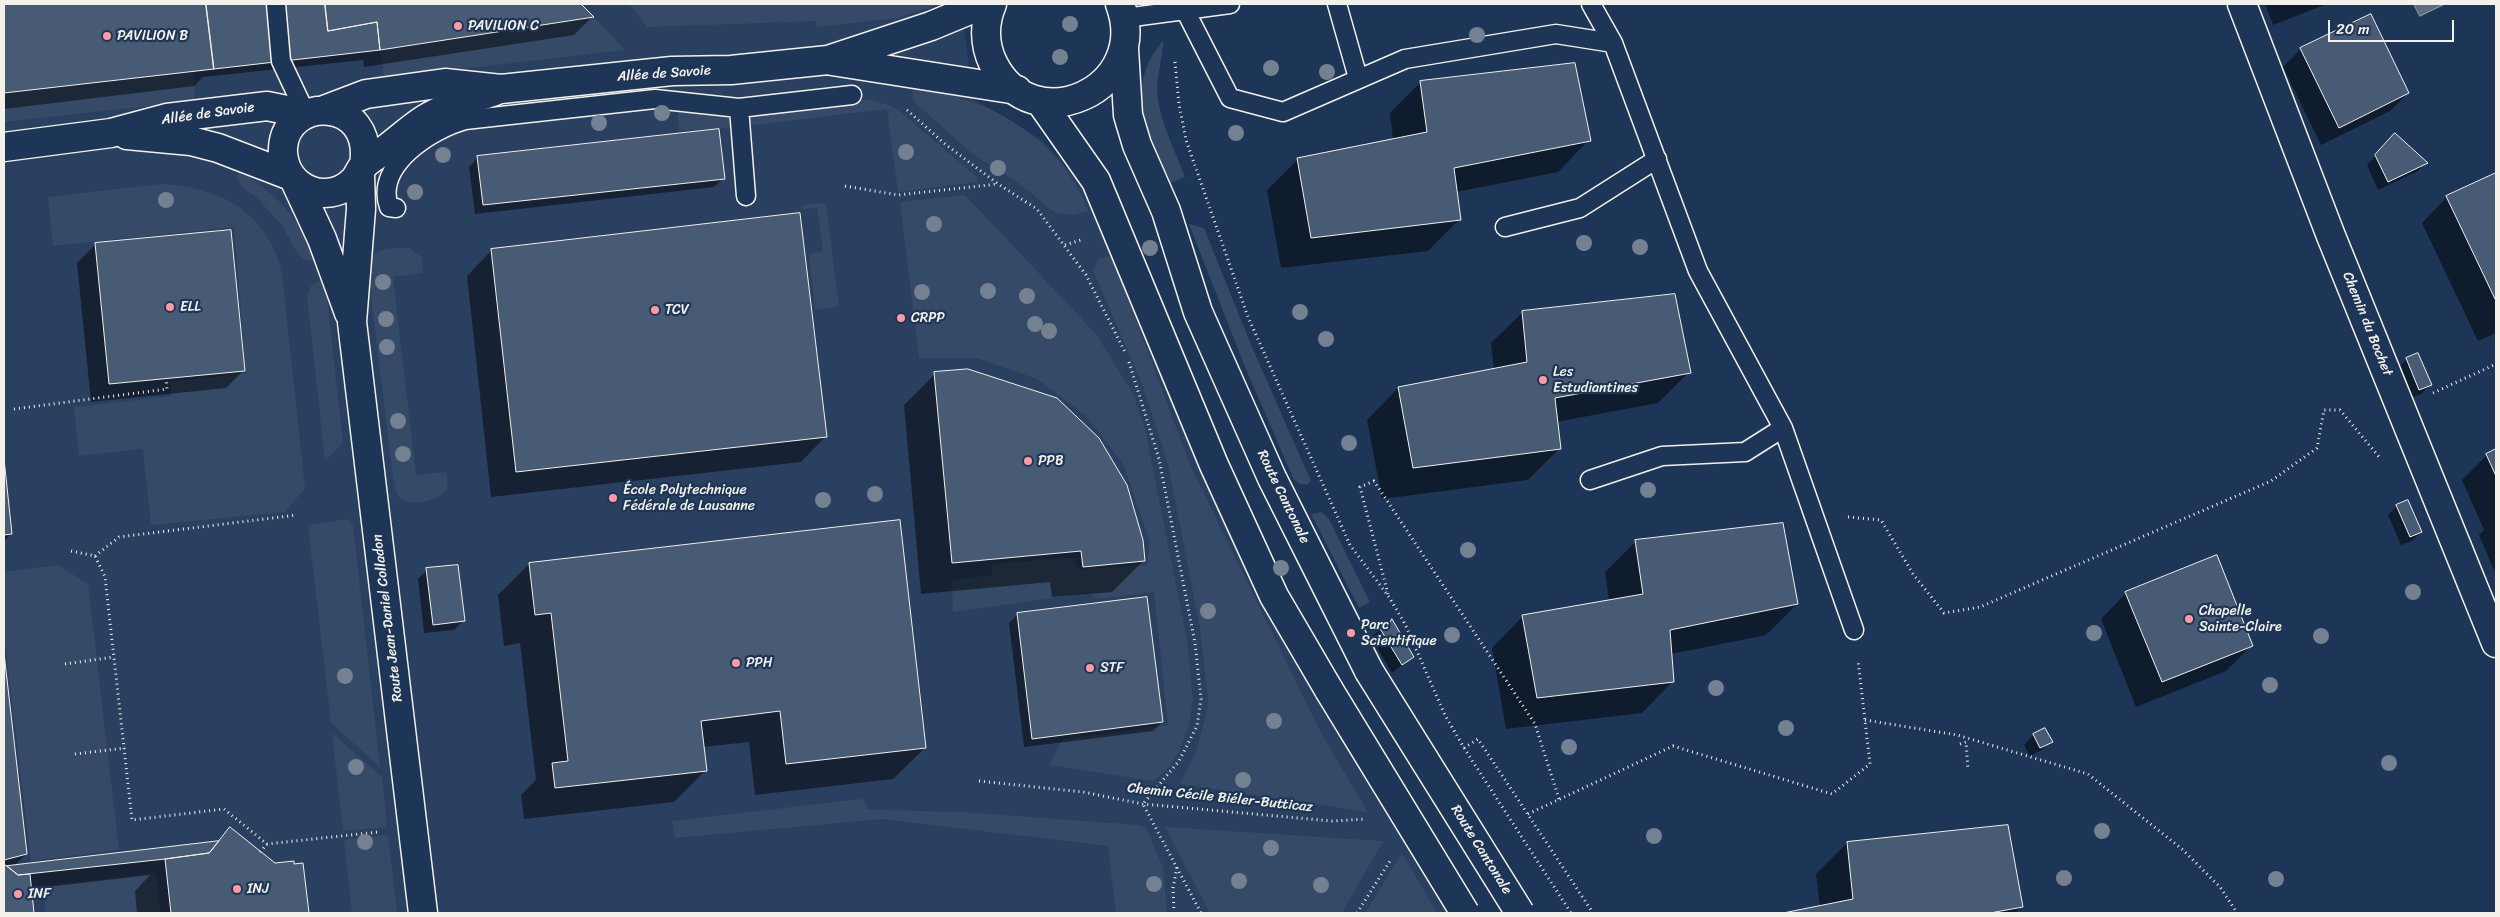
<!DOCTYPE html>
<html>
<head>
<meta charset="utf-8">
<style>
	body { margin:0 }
	#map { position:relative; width:2500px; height:917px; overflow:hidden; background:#1d3557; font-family:Sriracha,sans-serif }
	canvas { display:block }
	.frame { position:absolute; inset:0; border:5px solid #f4f1e8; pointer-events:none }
	.scale { position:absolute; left:2328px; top:20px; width:126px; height:22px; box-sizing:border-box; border:2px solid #f4f1e8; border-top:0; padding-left:6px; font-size:15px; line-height:18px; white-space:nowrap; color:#f4f1e8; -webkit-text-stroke:4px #1d3557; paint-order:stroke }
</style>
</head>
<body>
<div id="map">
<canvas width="2500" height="917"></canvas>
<div class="frame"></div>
<div class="scale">20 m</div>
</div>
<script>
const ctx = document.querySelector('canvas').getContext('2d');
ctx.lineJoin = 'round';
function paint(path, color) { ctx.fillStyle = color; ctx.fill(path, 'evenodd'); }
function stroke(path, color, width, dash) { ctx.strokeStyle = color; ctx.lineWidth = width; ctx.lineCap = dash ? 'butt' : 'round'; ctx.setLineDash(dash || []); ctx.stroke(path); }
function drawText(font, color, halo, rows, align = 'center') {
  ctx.font = font + ' Sriracha,sans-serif'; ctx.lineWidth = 4.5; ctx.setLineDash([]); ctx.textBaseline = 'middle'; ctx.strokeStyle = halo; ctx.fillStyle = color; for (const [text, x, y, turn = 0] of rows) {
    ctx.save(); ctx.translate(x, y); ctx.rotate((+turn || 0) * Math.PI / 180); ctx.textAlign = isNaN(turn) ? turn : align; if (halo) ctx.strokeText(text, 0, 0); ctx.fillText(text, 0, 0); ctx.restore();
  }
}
paint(new Path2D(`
	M 4,4 L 961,4 L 973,99 L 1042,140 L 1092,196 L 1178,399 L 1452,913 L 4,913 Z`), '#2a4060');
paint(new Path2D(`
	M 629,4 L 940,4 L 897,18 L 816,27 L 815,21 L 647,27 Z
	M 594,17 L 625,50 L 384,78 L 381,50 Z
	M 1163,41 C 1163,58 1157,74 1157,91 C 1159,120 1175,150 1185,177 L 1171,183 C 1149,135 1122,88 1163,41 Z
	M 193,71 L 195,101 L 4,122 L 4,93 Z
	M 912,89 C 986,94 1062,139 1088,211 L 1074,215 L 1056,213 L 1014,180 L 975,156 L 913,101 Z
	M 852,99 L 870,100 L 889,105 L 898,110 L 977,177 L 977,182 L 898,192 L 887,109 L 746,126 L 679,131 L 677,107 Z
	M 238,172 L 244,172 C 283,202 298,217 318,262 L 304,259 L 297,253 L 282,225 L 255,196 L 242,188 L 237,178 Z
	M 160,184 C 221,187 268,212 282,274 L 305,488 L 285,512 L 151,525 L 143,449 L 79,456 L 74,407 L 171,396 L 170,382 L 246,373 L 234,227 L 53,246 L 48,197 Z
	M 965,195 L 1096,334 L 1133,394 L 1145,430 L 1187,640 L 1193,700 L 1189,725 L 1180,749 L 1169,767 L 1153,781 L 1049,765 L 1063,739 L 1168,725 L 1154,592 L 1098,599 L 1088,593 L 953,612 L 952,580 L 991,575 L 993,564 L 1073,557 L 1080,569 L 1147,565 L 1150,542 L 1123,463 L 1085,415 L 1037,379 L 977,358 L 919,358 L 900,202 Z
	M 823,203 L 826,206 L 839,306 L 815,310 L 809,254 L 823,251 L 817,208 L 803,209 L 803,205 Z
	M 1189,224 L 1204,228 L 1252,347 L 1311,481 L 1307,485 L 1300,484 L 1294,480 L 1245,367 Z
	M 409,248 L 422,258 L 423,273 L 393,277 L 416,475 L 446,472 C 447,478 449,485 445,491 C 439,501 412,506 401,499 C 395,495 395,484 393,478 L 368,271 C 369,268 369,262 370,259 C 375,248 398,247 409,248 Z
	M 1112,256 L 1190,465 L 1321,733 L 1368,812 L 1180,784 L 1196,752 L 1207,711 L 1208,699 L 1200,628 L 1168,464 L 1143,386 L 1093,270 L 1098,259 Z
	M 321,280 L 325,288 L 328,307 L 343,443 L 325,461 L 307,296 L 311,286 Z
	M 1322,512 L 1329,519 L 1370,602 L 1359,608 L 1311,514 Z
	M 347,519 L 353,525 L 380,767 L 331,723 L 308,525 Z
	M 58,565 L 88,584 L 119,850 L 31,861 L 4,634 L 4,572 Z
	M 332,733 L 382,777 L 387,827 L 343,831 Z
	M 861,799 L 864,800 L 867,809 L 976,813 L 1138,825 L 1146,828 L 1163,867 L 1167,913 L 1116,913 L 1108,846 L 882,819 L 675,838 L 672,821 Z
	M 1165,827 L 1383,841 L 1342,913 L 1210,913 Z
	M 388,835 L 397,913 L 352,913 L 344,840 Z
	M 1402,853 L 1437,913 L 1365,913 Z
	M 156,873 L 161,913 L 46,913 L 43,886 Z`), '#354a67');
const water = new Path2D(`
	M 2414,4 L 2445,4 L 2420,16 Z`);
paint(water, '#5e6d82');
stroke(water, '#9aa2ab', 1);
paint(new Path2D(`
	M 4,4 L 579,4 L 592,17 L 574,35 L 364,67 L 363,60 L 203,77 L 194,86 L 4,109 Z
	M 2265,4 L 2327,4 L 2273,25 Z
	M 2301,49 L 2408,93 L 2390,111 L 2321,145 L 2283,67 Z
	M 1421,82 L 1589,140 L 1558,172 L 1456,192 L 1460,219 L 1428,251 L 1281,268 L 1267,190 L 1298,159 L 1393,140 L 1390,113 Z
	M 2386,144 L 2426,163 L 2418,171 L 2378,190 L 2367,165 Z
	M 478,157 L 723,178 L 714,187 L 475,214 L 469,167 Z
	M 2496,174 L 2496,333 L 2478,341 L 2422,223 L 2447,197 Z
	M 95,245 L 244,370 L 226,388 L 91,402 L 77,263 Z
	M 492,250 L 826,436 L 801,462 L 491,497 L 467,276 Z
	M 1523,312 L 1689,372 L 1658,403 L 1556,422 L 1559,449 L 1528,480 L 1382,499 L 1367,420 L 1398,388 L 1494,370 L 1491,343 Z
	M 2407,359 L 2430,385 L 2421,394 L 2410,398 L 2398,368 Z
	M 935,374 L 1143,561 L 1112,592 L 1052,597 L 1050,582 L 921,594 L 904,405 Z
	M 2496,451 L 2496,569 L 2494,570 L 2479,535 L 2484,530 L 2462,480 L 2487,455 Z
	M 4,470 L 11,534 L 4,541 Z
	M 2397,506 L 2421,532 L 2412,541 L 2401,545 L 2388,515 Z
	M 1636,541 L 1797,604 L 1766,635 L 1671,654 L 1673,681 L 1642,713 L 1506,729 L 1492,648 L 1523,616 L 1609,601 L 1605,572 Z
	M 529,564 L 925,748 L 893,779 L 755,795 L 749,742 L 703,747 L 706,770 L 674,802 L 524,819 L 521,795 L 536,780 L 520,643 L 504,646 L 498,595 Z
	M 427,570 L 463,621 L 454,630 L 424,633 L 418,579 Z
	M 2126,593 L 2251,646 L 2226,671 L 2136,707 L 2101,619 Z
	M 1018,614 L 1162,722 L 1153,731 L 1024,747 L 1009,623 Z
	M 1392,621 L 1412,657 L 1392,673 L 1371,637 Z
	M 4,664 L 26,854 L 13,867 L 216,843 L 230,829 L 274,864 L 302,864 L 307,913 L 137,913 L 135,891 L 150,875 L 30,889 L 33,913 L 4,913 Z
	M 2045,729 L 2051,741 L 2042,750 L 2030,756 L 2024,745 L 2033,735 Z
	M 1847,843 L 2022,906 L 2015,913 L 1788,913 L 1820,907 L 1816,874 Z`), '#0007');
const building = new Path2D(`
	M 4,4 L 206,4 L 214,69 L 4,93 Z
	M 206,4 L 325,4 L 328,31 L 377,22 L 380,50 L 214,69 Z
	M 325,4 L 581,4 L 594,17 L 380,50 L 377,22 L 328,31 Z
	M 2371,14 L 2409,93 L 2339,128 L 2300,48 Z
	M 1575,63 L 1591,141 L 1454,168 L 1461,220 L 1311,238 L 1297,158 L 1427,132 L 1420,81 Z
	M 719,129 L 725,179 L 483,205 L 477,156 Z
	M 2395,133 L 2428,163 L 2388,182 L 2375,155 Z
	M 2496,173 L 2496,301 L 2446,196 Z
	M 800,213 L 827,437 L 516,472 L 491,249 Z
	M 231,230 L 245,371 L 109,384 L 95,243 Z
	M 1675,294 L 1691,373 L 1555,398 L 1561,449 L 1413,468 L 1398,387 L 1527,362 L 1522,311 Z
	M 2418,353 L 2432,385 L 2419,390 L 2406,358 Z
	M 968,369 L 1057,398 L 1099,438 L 1127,485 L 1143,540 L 1145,561 L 1083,567 L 1081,551 L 952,563 L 934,372 Z
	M 2496,449 L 2496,476 L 2486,454 Z
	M 4,459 L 12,534 L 4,535 Z
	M 2408,500 L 2422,532 L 2410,537 L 2396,505 Z
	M 900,520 L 926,748 L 786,764 L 780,711 L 701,721 L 707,771 L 555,788 L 552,763 L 568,761 L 551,613 L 535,615 L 529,563 Z
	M 1783,523 L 1798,604 L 1670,630 L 1674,682 L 1537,698 L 1522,615 L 1643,594 L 1635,540 Z
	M 2217,555 L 2253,646 L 2162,682 L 2125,592 Z
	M 458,565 L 465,621 L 433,625 L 426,568 Z
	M 1147,597 L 1163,722 L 1032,739 L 1017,613 Z
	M 1392,619 L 1414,657 L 1402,665 L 1379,627 L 1388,626 Z
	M 4,653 L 27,854 L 4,860 Z
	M 2045,728 L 2053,742 L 2040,748 L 2033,734 Z
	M 2008,825 L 2023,907 L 1990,913 L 1783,913 L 1853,899 L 1847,842 Z
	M 230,827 L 275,863 L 294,861 L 294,864 L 303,863 L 309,913 L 171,913 L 165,859 L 209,853 Z
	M 219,841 L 209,853 L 165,859 L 18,875 L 7,866 Z
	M 4,864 L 18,875 L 30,874 L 34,913 L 4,913 Z`);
paint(building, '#485b74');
stroke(building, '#f4f1e8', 1);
const lane = new Path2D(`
	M 276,4 L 281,61 L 306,114
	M 1337,4 L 1358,78
	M 1591,4 L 1613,43 L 1698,271 L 1783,428 L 1854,630
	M 1185,10 L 1230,98 L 1283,112 L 1405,59 L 1556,34 L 1613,43
	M 1125,18 L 1230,4
	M 739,108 L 746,196
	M 396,208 L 389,207 C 374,165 432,129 465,120 L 655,99 L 739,108 L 852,95
	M 1505,227 L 1580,208 L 1657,159
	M 1590,480 L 1662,456 L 1745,452 L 1783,428`);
const street = new Path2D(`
	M 2242,4 L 2331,236 L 2496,643
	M 832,61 L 1017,90
	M 324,110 L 366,94 L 445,83 L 501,89 L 672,71 L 731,70 L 828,60 L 931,26 L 984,4
	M 127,135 L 191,141 L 218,148 L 291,176
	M 4,147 L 111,133 L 167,118 L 267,106 L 306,114
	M 364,165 C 375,96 286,95 283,148 C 282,161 288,176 299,184 C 315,197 339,196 354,180 C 358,176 360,169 364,165 C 370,159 379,154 386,149 C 399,139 411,128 425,119 C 446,106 472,99 495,91
	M 360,174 L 361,209 L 352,322 L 423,913
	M 296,183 L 322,239 L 349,313`);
const primary = new Path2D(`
	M 992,4 C 984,23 984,44 993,63 C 1032,143 1152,90 1120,4
	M 1124,49 L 1128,115 L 1137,145 L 1166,211 L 1198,312 L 1272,478 L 1369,671
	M 1040,101 L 1096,181 L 1214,465 L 1274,596 L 1329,690`);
stroke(lane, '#f4f1e8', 21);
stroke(street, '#f4f1e8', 31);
stroke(primary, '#f4f1e8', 31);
stroke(new Path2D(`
	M 1175,62 L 1179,104 L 1186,140 L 1248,317 L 1350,545 L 1389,597 L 1405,624 L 1445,715 L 1464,748 L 1571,913
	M 907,110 L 945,144 L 998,184 L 1037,209 L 1086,275 L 1126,354
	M 845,186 L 898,195 L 998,184
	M 1065,245 L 1081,240
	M 1129,362 L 1159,459 L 1195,643 L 1201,699 L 1197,726 L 1179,761 L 1143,804 L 1201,913
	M 2433,393 L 2496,364
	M 14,409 L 167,389 L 166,379
	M 1848,517 L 1881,520 L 1913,574 L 1944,613 L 1980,607 L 2271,481 L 2317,448 L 2324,410 L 2340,410 L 2380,458
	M 71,551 L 95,556 L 105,577 L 132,820 L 224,809 L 267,844 L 378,832
	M 95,556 L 119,537 L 297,515
	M 1388,594 L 1360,487 L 1374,481 L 1535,724 L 1559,799
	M 65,664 L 114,657
	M 1865,720 L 1957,735 L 2088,774 L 2183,850 L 2220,887 L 2237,913
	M 1960,744 L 1966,742 L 1968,769
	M 1464,748 L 1478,739 L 1593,913
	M 75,754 L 125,748
	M 979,781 L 1083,792 L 1143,804 L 1332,821 L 1366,819
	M 1528,814 L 1673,746 L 1832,794 L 1870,764 L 1858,660
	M 260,852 L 267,844
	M 1174,913 L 1173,888 L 1177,867
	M 1357,913 L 1390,861`), '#f4f1e8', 3, [1, 4]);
stroke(lane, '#1d3557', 18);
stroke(street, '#1d3557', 28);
stroke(primary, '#1d3557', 28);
const primaryBridge = new Path2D(`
	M 1369,671 L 1520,913
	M 1329,690 L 1465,913`);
stroke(primaryBridge, '#f4f1e8', 31, []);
stroke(primaryBridge, '#1d3557', 28);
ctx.fillStyle = '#748191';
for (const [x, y] of [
	[1070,24],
	[1477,35],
	[1060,57],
	[1271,68],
	[1327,72],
	[662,113],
	[599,123],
	[1236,133],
	[906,152],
	[443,155],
	[998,168],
	[415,192],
	[166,200],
	[934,224],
	[1584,243],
	[1640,247],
	[1150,248],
	[383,282],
	[988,291],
	[922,292],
	[1027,296],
	[1300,312],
	[386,319],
	[1035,324],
	[1049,331],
	[1326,339],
	[387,347],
	[398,421],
	[1349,443],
	[403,454],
	[1648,490],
	[875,494],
	[823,500],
	[1468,550],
	[1281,568],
	[2413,592],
	[1208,611],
	[2094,633],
	[1452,635],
	[2321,636],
	[345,676],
	[2270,685],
	[1716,688],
	[1274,721],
	[1786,728],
	[1569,747],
	[2389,763],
	[356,767],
	[1243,780],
	[2102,831],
	[1654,836],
	[365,842],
	[1271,848],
	[2064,878],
	[2276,879],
	[1239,881],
	[1154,884],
	[1321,885]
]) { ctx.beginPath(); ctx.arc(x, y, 8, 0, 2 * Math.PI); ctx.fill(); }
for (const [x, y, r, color] of [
	[458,26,5,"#ff9aa2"],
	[107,36,5,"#ff9aa2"],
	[170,307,5,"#ff9aa2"],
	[655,310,5,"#ff9aa2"],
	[901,318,5,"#ff9aa2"],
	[1543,380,5,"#ff9aa2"],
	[1028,461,5,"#ff9aa2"],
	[613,498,5,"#ff9aa2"],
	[2189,619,5,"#ff9aa2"],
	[1351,633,5,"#ff9aa2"],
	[736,663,5,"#ff9aa2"],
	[1090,668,5,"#ff9aa2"],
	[237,889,5,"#ff9aa2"],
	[18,894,5,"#ff9aa2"]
]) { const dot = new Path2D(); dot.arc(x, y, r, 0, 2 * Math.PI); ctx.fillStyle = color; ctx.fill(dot); stroke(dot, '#1d3557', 2); }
drawText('14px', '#f4f1e8', '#1d3557', [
	["PAVILION C",468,26],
	["PAVILION B",117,36],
	["ELL",180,307],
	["TCV",665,310],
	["CRPP",911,318],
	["Les",1553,372],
	["Estudiantines",1553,388],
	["PPB",1038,461],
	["École Polytechnique",623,490],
	["Fédérale de Lausanne",623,506],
	["Chapelle",2199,611],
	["Sainte-Claire",2199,627],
	["Parc",1361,625],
	["Scientifique",1361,641],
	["PPH",746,663],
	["STF",1100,668],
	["INJ",247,889],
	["INF",28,894]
], 'left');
drawText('14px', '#f4f1e8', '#1d3557', [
	["Allée de Savoie",664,74,-4],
	["Allée de Savoie",208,114,-8],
	["Chemin du Bochet",2367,324,68],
	["Route Cantonale",1283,497,64],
	["Route Jean-Daniel Colladon",388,618,-97],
	["Chemin Cécile Biéler-Butticaz",1220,798,6],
	["Route Cantonale",1481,850,58]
]);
</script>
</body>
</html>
